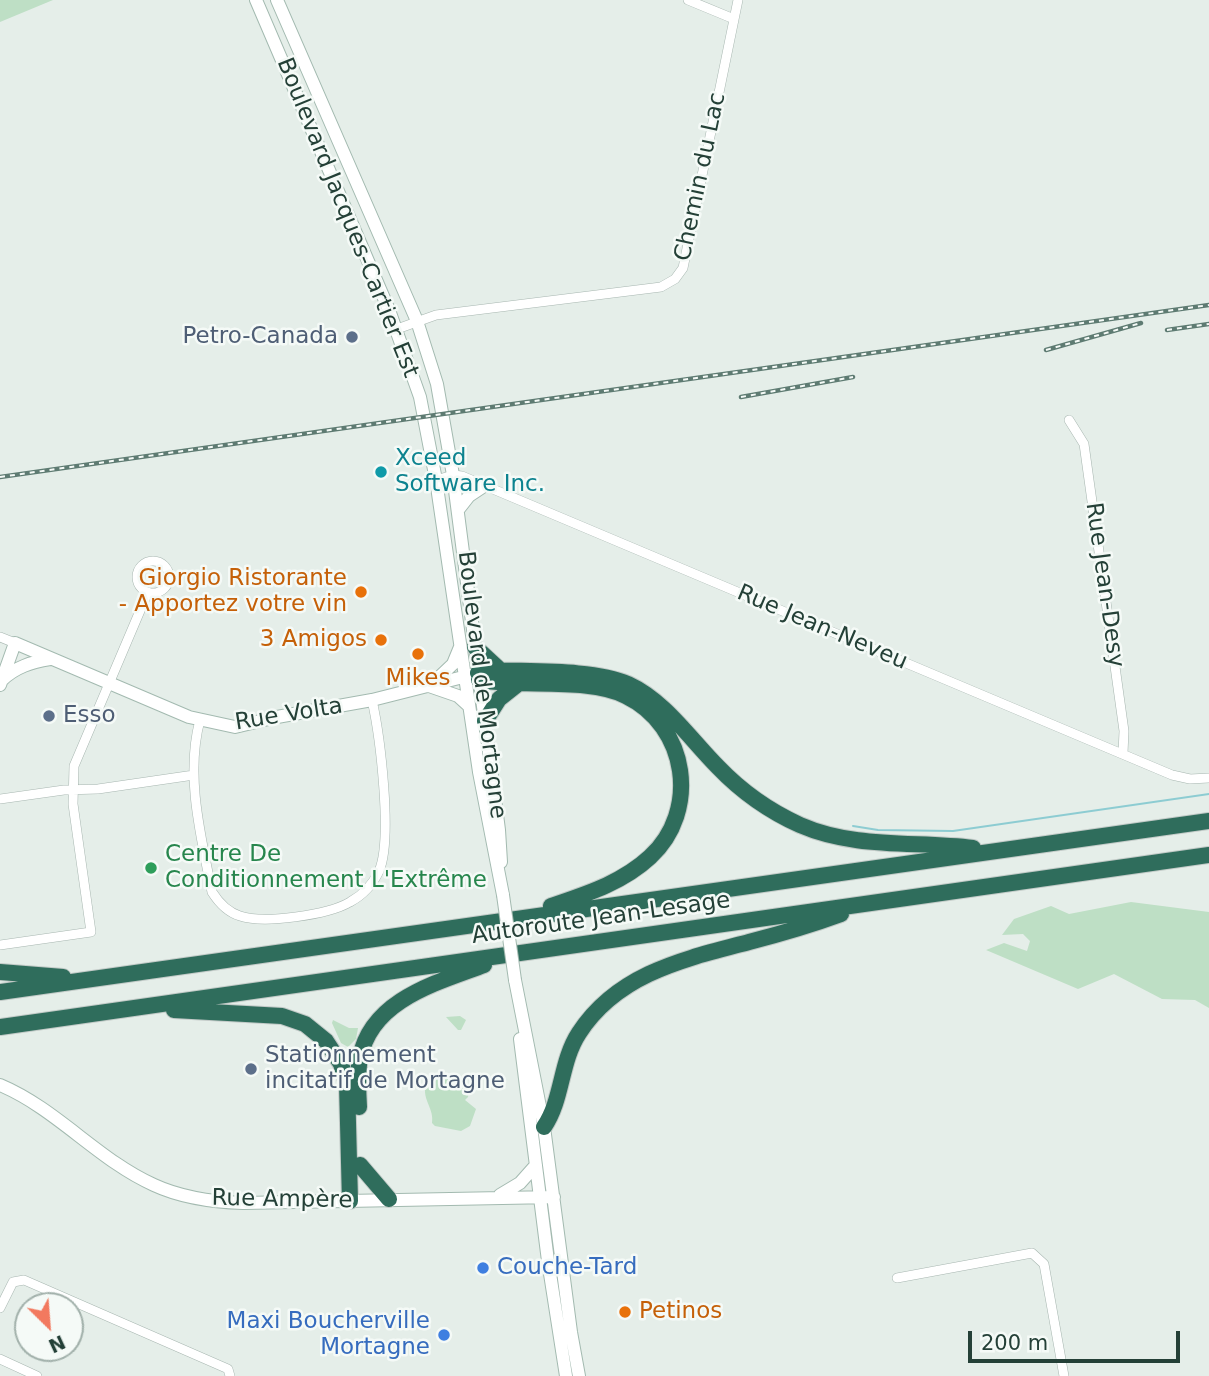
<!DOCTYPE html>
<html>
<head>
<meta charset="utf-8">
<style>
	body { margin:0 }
	#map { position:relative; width:1209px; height:1376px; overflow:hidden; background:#e5eee9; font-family:"DejaVu Sans",sans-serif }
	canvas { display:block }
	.north { position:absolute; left:14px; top:1292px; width:70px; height:70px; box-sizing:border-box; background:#f5faf7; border:2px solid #a1b0aa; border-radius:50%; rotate:155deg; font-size:19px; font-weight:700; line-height:28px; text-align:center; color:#244037 }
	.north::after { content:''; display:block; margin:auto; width:24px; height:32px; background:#f2795f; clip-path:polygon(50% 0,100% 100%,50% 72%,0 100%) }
	.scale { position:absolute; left:968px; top:1331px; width:212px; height:32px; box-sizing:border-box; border:4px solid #244037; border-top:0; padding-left:9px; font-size:21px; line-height:24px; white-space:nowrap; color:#244037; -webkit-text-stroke:5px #f5faf7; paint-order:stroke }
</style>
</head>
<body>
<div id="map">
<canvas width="1209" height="1376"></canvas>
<div class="north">N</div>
<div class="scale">200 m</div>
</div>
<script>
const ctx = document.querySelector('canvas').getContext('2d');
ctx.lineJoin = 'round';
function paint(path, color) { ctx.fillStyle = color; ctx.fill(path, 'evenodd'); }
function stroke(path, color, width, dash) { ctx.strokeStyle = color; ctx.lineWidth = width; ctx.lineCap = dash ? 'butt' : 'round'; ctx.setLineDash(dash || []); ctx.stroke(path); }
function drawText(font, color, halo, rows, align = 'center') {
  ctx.font = font + ' "DejaVu Sans",sans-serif'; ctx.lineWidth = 5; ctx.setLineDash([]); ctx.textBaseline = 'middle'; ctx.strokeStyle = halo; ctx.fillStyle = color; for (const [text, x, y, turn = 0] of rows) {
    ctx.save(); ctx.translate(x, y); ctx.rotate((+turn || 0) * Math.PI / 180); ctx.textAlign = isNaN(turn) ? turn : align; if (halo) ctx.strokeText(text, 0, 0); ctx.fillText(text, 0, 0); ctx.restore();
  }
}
paint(new Path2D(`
	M 0,0 L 53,0 L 0,22 Z
	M 1131,902 L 1209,912 L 1209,1008 L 1195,1000 L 1162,999 L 1114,974 L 1078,989 L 986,950 L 1004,943 L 1027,951 L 1030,941 L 1023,934 L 1002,935 L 1014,919 L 1051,906 L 1069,914 Z
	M 460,1016 L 466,1020 L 461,1030 L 458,1030 L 446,1017 Z
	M 333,1020 L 349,1028 L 358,1028 L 356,1039 L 348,1047 L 341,1043 L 332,1023 Z
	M 445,1075 L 466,1080 L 465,1089 L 469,1092 L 468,1097 L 465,1100 L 476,1109 L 470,1126 L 461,1131 L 435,1126 L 432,1123 C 434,1109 424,1102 425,1088 L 431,1087 L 431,1083 Z`), '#bedfc5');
stroke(new Path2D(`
	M 853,826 L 878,830 L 953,831 L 1209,794`), '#8dccd2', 2);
const street = new Path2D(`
	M 688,0 L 734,19
	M 397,329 L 436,315 L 661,287 L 675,279 L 683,268 L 738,0
	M 1069,420 L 1084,444 L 1124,731 L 1123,753
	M 436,480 L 453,475 L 462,476 L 1172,775 L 1190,779 L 1209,778
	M137 577a16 16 0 1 1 32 0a16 16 0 1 1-32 0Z
	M 0,637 L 15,643
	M 200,720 C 185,775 201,837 212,892 C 219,903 227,912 240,916 C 264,924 328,915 350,902 C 363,895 373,884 379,871 C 393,839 380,736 372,700
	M 0,799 L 64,790 L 98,789 L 194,775
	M 0,945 L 91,932 L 73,804 L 74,766 L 148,592
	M 897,1278 L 1032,1253 L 1044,1264 L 1064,1376
	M 0,1308 L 13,1282 L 24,1280 L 228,1369 L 230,1376
	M 0,1359 L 37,1376`);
const secondary = new Path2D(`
	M 256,0 L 389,310 L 420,397 L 436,480 L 479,772 L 503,895
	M 277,0 L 417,321 L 437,384 L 453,475 L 499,830 L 501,862
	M 458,510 L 469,496 L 484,486
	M 1,681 C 15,667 32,662 50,659
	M 434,682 L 453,664 L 460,647
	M 0,685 L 15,643 L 189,717 L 235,727 L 277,717 L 372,700 L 471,675
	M 429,686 L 458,696 L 469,706
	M 515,980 L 544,1127 L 571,1332 L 579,1376
	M 520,1039 L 548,1261 L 566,1376
	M 0,1085 C 57,1109 98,1160 154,1185 C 182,1198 213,1202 243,1203 L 554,1197
	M 500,1195 L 520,1183 L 536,1165`);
const highway = new Path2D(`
	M 475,647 L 501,671
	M 478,673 L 491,670 C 531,672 593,669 628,684 C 665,701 690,739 718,767 C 741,791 769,811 800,825 C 855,849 915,841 973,848
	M 479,680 C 523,688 588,677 626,696 C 688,726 700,811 650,857 C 622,883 586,894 551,906
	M 485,721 L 499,699 L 518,684
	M 0,972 L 63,977
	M 0,992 L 1209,821
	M 174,1010 L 282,1016 L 305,1024 L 326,1041 L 341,1064 L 347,1084 L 350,1201
	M 0,1027 L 1209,855
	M 359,1107 C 358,1091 357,1074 360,1058 C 371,1000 436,983 484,965
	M 544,1127 C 563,1099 560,1062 579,1033 C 618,973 685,959 749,942 C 780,934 811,925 841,914
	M 360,1165 L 389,1199`);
stroke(street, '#a7b6b0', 10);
stroke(secondary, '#a3bab0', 14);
stroke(highway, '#c2cac7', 18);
stroke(street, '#fff', 9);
stroke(secondary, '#fff', 12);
stroke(highway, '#2f6d5c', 16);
const rail = new Path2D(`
	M 1167,330 L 1209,324
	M 1046,350 L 1141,323
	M 741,397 L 853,377
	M 0,477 L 1209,305`);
stroke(rail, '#5e7b72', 4.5);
stroke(rail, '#f5faf7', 2, [5]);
const secondaryBridge = new Path2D(`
	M 503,895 L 515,980`);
stroke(secondaryBridge, '#a3bab0', 14, []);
stroke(secondaryBridge, '#fff', 12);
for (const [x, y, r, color] of [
	[352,337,7,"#5c6f8a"],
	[381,472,7,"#0f9aa8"],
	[361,592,7,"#e8710a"],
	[381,640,7,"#e8710a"],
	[418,654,7,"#e8710a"],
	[49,716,7,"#5c6f8a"],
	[151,868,7,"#2e9e5b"],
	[251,1069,7,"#5c6f8a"],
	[483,1268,7,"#3f7fe0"],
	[625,1312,7,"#e8710a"],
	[444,1335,7,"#3f7fe0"]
]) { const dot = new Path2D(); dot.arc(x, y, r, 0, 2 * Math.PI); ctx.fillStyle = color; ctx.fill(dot); stroke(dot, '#f5faf7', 2.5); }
drawText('23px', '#244037', '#f5faf7', [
	["Chemin du Lac",701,177,-78],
	["Boulevard Jacques-Cartier Est",347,218,68],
	["Rue Jean-Desy",1104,585,82],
	["Rue Jean-Neveu",822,628,23],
	["Boulevard de Mortagne",481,685,83],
	["Rue Volta",289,715,-9],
	["Autoroute Jean-Lesage",601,919,-8],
	["Rue Ampère",282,1200,1]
]);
drawText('23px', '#4e5e75', '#f5faf7', [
	["Petro-Canada",338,337,"right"],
	["Esso",63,716],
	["Stationnement",265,1056],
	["incitatif de Mortagne",265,1082]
], 'left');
drawText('23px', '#0d838f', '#f5faf7', [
	["Xceed",395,459],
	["Software Inc.",395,485]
], 'left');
drawText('23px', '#c56008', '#f5faf7', [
	["Giorgio Ristorante",347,579],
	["- Apportez votre vin",347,605],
	["3 Amigos",367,640],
	["Mikes",418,679,"center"],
	["Petinos",639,1312,"left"]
], 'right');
drawText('23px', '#27864d', '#f5faf7', [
	["Centre De",165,855],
	["Conditionnement L'Extrême",165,881]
], 'left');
drawText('23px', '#366cbe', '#f5faf7', [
	["Couche-Tard",497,1268],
	["Maxi Boucherville",430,1322,"right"],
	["Mortagne",430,1348,"right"]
], 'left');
</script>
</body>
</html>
